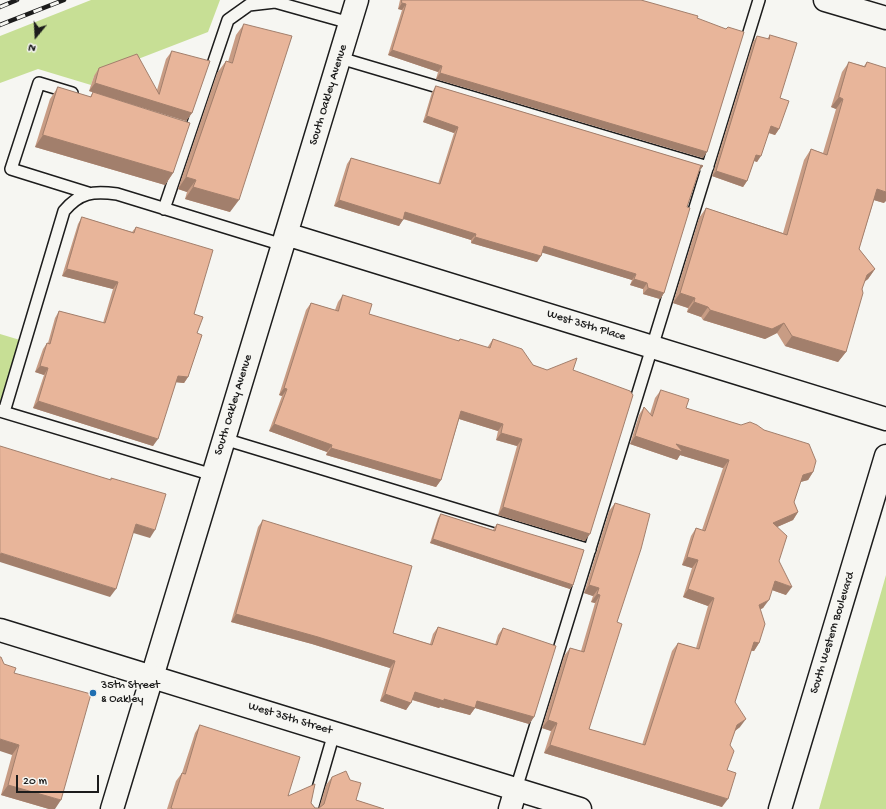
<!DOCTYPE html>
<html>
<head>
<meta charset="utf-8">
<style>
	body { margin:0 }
	#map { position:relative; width:886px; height:809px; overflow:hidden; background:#f6f6f2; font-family:"Gochi Hand",sans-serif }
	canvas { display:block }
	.north { position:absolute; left:16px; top:16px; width:40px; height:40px; -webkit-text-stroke:3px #f6f6f2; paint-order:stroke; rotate:198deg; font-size:11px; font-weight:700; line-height:16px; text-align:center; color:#1c1c1c }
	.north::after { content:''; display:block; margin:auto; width:14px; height:18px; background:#1c1c1c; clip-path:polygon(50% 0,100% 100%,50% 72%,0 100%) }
	.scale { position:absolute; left:16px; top:775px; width:83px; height:18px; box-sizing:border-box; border:2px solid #1c1c1c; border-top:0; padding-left:5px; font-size:12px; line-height:14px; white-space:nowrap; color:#1c1c1c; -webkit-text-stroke:3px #f6f6f2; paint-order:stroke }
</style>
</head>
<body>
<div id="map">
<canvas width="886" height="809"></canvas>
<div class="north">N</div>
<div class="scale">20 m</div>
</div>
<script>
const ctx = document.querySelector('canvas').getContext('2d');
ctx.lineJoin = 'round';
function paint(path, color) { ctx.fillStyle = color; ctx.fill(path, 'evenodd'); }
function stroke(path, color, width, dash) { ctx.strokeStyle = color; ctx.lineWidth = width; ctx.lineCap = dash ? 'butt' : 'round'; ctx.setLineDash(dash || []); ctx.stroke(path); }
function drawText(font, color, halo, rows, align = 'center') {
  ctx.font = font + ' "Gochi Hand",sans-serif'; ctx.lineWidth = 3; ctx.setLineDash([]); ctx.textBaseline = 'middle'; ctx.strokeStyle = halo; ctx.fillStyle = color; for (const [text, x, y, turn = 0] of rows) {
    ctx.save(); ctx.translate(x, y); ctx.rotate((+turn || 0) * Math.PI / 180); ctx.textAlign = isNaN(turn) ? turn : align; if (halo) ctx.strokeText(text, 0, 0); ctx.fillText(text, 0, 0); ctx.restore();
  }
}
paint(new Path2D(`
	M 91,0 L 220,0 L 208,32 L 94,76 L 91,85 L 38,69 L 0,83 L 0,36 Z
	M 0,334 L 20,340 L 0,402 Z
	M 886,575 L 886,809 L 819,809 Z`), '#c7df95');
const lane = new Path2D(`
	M 340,58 L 708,167
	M 72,93 L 39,83 L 11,169 L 88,193
	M 164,209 L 228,20 L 249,5 L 275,2 L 350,23
	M 0,411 L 213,475
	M 4,412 L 64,211 C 80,192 93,191 117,194 L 283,245
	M 224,439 L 590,550
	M 516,789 L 759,0
	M 312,809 L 334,733`);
const street = new Path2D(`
	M 825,0 L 886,18
	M 286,234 L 886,419
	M 112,809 L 357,0
	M 510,809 L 516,789`);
const secondary = new Path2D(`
	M 0,630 L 580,809
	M 780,809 L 886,456`);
stroke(lane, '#1c1c1c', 14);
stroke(street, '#1c1c1c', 25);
stroke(secondary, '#1c1c1c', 25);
stroke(lane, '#f6f6f2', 11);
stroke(street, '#f6f6f2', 22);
stroke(secondary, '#f6f6f2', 22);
const rail = new Path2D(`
	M 0,7 L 17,0
	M 0,25 L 64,0`);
stroke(rail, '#1c1c1c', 4.5);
stroke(rail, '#f6f6f2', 3, [9]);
paint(new Path2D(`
	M 400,0 L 641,0 L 697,18 L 703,158 L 436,79 L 438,72 L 388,55 L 402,10 L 398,9 Z
	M 244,24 L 230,212 L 185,199 L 187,192 L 178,189 L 217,73 L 226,61 L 228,62 L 236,35 Z
	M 770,35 L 780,98 L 779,129 L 775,135 L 768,133 L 757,162 L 754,161 L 747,181 L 743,187 L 712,176 L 753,42 L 757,36 L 767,39 Z
	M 172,51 L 192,113 L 186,121 L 89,91 L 94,76 L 99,68 L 157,90 L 166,59 Z
	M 849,62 L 864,66 L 867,62 L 884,203 L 874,200 L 859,249 L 875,269 L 868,279 L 864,282 L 846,352 L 838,362 L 785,346 L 777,333 L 765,339 L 703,320 L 701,317 L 687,312 L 688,308 L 673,303 L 699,218 L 706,208 L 783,233 L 804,160 L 811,149 L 823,153 L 836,109 L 831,107 L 842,72 Z
	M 436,86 L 703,166 L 698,171 L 687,207 L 664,293 L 660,299 L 643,294 L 643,289 L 630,285 L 632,280 L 542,252 L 541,256 L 537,262 L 471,243 L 471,240 L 403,219 L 399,226 L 334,206 L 347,164 L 351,158 L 438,184 L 454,133 L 423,122 L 432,92 Z
	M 58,87 L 90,97 L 93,92 L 173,173 L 165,185 L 35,147 L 50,99 Z
	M 82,217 L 132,232 L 136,227 L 194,314 L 197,333 L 188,377 L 184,383 L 176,382 L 153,446 L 33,408 L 44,375 L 35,372 L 43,349 L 47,343 L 48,343 L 55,318 L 59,311 L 103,323 L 113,289 L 62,276 L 78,224 Z
	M 343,295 L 369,314 L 458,341 L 460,339 L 487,348 L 493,339 L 533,365 L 547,370 L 573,370 L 585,541 L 498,515 L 517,446 L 496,440 L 498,431 L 459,419 L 441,480 L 436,487 L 326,455 L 327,452 L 269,431 L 282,396 L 279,395 L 306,310 L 311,303 L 335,310 L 338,302 Z
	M 661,390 L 686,408 L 741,425 L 764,430 L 813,472 L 808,480 L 800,482 L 794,502 L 798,512 L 793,520 L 777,527 L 779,561 L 786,595 L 772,590 L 763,608 L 760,609 L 759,643 L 754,651 L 751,651 L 735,702 L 740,727 L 735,731 L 730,745 L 722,807 L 544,753 L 551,731 L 542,728 L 564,656 L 570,648 L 581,651 L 595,603 L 591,602 L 593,596 L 584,593 L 609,511 L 615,503 L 617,622 L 589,729 L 642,745 L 672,651 L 678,643 L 696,648 L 708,606 L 683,597 L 692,568 L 682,565 L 691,536 L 696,528 L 702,530 L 723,468 L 680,455 L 677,460 L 630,444 L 639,415 L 644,407 L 650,414 L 655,398 Z
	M 441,514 L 493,530 L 494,528 L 497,524 L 573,585 L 570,589 L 430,543 L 438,518 Z
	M 263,520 L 393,633 L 430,644 L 433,634 L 438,627 L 495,645 L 498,635 L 503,628 L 534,717 L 529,724 L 475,708 L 470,715 L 440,707 L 439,708 L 412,700 L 406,710 L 380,701 L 390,668 L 312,644 L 231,622 L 258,527 Z
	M 4,664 L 14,673 L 55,809 L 49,809 L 1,795 L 12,755 Z
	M 200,725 L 288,796 L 311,803 L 315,808 L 319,808 L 326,785 L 332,777 L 356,800 L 384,809 L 167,809 L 176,781 L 182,773 L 195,733 Z`), '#c89c84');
paint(new Path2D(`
	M 402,3 L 406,4 L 402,10 L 398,9 Z
	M 392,50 L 442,66 L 438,72 L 388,55 Z
	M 440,73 L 707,152 L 703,158 L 436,79 Z
	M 95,83 L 192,113 L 186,121 L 89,91 Z
	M 839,97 L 843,99 L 836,109 L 831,107 Z
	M 427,116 L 458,127 L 454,133 L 423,122 Z
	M 771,126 L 779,129 L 775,135 L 767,132 Z
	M 43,135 L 173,173 L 165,185 L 35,147 Z
	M 756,155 L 761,156 L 757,162 L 752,160 Z
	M 701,165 L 703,166 L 699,172 L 696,171 Z
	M 716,171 L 747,181 L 743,187 L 712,176 Z
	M 186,177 L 196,180 L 187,192 L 178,189 Z
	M 193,187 L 239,200 L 230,212 L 185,199 Z
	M 877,189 L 886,192 L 886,201 L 884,203 L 870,199 Z
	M 339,200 L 403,220 L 399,226 L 334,206 Z
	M 405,212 L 476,234 L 471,240 L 401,218 Z
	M 475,237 L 541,256 L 537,262 L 471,243 Z
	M 544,246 L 636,274 L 632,280 L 540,252 Z
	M 67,269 L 118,282 L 113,289 L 62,276 Z
	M 875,269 L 868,279 L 860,285 L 867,275 Z
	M 634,279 L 647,283 L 643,289 L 630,285 Z
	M 648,288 L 664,293 L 660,299 L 643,294 Z
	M 680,293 L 695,298 L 688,308 L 673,303 Z
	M 694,302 L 708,307 L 701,317 L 687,312 Z
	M 710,310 L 784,323 L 777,333 L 765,339 L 703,320 Z
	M 792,336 L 846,352 L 838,362 L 785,346 Z
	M 40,366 L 48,368 L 44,375 L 35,372 Z
	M 178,376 L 188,377 L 184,383 L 173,382 Z
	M 284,388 L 287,389 L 282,396 L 279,395 Z
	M 38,401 L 158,439 L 153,446 L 33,408 Z
	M 461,411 L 503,424 L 498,431 L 456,418 Z
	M 274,424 L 332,445 L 327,452 L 269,431 Z
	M 501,433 L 522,439 L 517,446 L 496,440 Z
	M 635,436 L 676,444 L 729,460 L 723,468 L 680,455 L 677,460 L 630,444 Z
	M 331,448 L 441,480 L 436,487 L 326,455 Z
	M 813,472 L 808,480 L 797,483 L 803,475 Z
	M 503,507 L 590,534 L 585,541 L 498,515 Z
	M 798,512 L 793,520 L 768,531 L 773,523 Z
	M 136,524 L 155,530 L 150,538 L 130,532 Z
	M 433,539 L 573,585 L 570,589 L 430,543 Z
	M 1,553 L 116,589 L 110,597 L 0,562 L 0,555 Z
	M 687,557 L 698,560 L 692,568 L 682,565 Z
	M 775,581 L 792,587 L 786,595 L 769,589 Z
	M 589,585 L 599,588 L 593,596 L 584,593 Z
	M 688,589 L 714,598 L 708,606 L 683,597 Z
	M 597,594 L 600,595 L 595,603 L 591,602 Z
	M 769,600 L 763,608 L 753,613 L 759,605 Z
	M 236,614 L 318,637 L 395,661 L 390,668 L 312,644 L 231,622 Z
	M 754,642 L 759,643 L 754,651 L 748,650 Z
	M 415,692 L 444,699 L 477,701 L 534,717 L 529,724 L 475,708 L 470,715 L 440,707 L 439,708 L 410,699 Z
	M 385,694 L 411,703 L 406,710 L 380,701 Z
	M 746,719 L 740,727 L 732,733 L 737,725 Z
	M 548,720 L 557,723 L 551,731 L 542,728 Z
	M 0,739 L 19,745 L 12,755 L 0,751 Z
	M 550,745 L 728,799 L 722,807 L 544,753 Z
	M 8,785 L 61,800 L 55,809 L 49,809 L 1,795 Z`), '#a27f6c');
const building = new Path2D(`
	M 402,0 L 641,0 L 698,16 L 697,18 L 726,29 L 728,27 L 744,32 L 707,152 L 440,73 L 442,66 L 392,50 L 406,4 L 402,3 Z
	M 244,24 L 292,36 L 239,200 L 193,187 L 196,180 L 186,177 L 226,61 L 232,63 Z
	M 770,35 L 797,43 L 780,98 L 789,101 L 779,129 L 771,126 L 761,156 L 756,155 L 747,181 L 716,171 L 757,36 L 769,39 Z
	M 172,51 L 210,61 L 192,113 L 95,83 L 99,68 L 137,54 L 159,94 Z
	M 849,62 L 865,67 L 867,62 L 886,68 L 886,192 L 877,189 L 859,249 L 875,269 L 867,275 L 862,289 L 863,293 L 846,352 L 792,336 L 784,323 L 772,329 L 710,310 L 708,307 L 694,302 L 695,298 L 680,293 L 706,208 L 787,235 L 811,149 L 827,155 L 843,99 L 839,97 Z
	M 436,86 L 703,166 L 701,165 L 687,207 L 690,208 L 664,293 L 648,288 L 647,283 L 634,279 L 636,274 L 544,246 L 541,256 L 475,237 L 476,234 L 405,212 L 403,220 L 339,200 L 351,158 L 440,184 L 458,127 L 427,116 Z
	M 58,87 L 91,97 L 93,92 L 190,123 L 173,173 L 43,135 Z
	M 82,217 L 134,233 L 136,227 L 213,250 L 194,314 L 203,317 L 197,333 L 202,335 L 188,377 L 178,376 L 158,439 L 38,401 L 48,368 L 40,366 L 47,343 L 50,344 L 59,311 L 105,323 L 118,282 L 67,269 Z
	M 343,295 L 372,304 L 369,314 L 459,341 L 460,339 L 490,348 L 493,339 L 522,349 L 533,365 L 547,370 L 577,358 L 573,370 L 630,391 L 633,395 L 590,534 L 503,507 L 522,439 L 501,433 L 503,424 L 461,411 L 441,480 L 331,448 L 332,445 L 274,424 L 287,389 L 284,388 L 311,303 L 338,311 Z
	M 661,390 L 689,399 L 686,408 L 741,425 L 750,422 L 757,425 L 764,430 L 809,444 L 816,461 L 813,472 L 803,475 L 794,502 L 798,512 L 773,523 L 787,536 L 779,561 L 792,587 L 775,581 L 769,600 L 759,605 L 765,624 L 759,643 L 754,642 L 735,702 L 746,719 L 737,725 L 730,745 L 734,751 L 727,770 L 736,773 L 728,799 L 550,745 L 557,723 L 548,720 L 570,648 L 584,652 L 600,595 L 597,594 L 599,588 L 589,585 L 615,503 L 650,514 L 641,549 L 617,622 L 622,624 L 589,729 L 645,745 L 678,643 L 699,649 L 714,598 L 688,589 L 698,560 L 687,557 L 696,528 L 705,531 L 729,460 L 676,444 L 683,452 L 635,436 L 644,407 L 652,416 Z
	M 0,446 L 111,480 L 111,478 L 166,494 L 155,530 L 136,524 L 116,589 L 1,553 L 0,556 Z
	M 441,514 L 495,531 L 497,524 L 584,550 L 573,585 L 433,539 Z
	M 263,520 L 412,566 L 393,633 L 432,645 L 438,627 L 497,645 L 503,628 L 556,646 L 534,717 L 477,701 L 475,708 L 444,699 L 444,701 L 415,692 L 411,703 L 385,694 L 395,661 L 318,637 L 236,614 Z
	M 0,657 L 1,657 L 4,664 L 16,668 L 14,673 L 91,694 L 61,800 L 8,785 L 19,745 L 0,739 Z
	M 200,725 L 300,757 L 288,796 L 315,784 L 311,803 L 315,808 L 319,808 L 324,804 L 332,777 L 346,771 L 350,780 L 361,783 L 356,800 L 384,809 L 173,809 L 171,808 L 182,773 L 185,774 Z`);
paint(building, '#e8b59a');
stroke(building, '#a27f6c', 1);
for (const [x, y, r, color] of [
	[93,693,4,"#1f6fb2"]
]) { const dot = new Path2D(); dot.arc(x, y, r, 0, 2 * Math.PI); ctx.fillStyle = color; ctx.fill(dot); stroke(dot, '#f6f6f2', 1.5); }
drawText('12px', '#1c1c1c', '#f6f6f2', [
	["South Oakley Avenue",329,95,-73],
	["West 35th Place",586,326,17],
	["South Oakley Avenue",234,405,-73],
	["South Western Boulevard",833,633,-73],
	["West 35th Street",290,719,17]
]);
drawText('12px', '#1c1c1c', '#f6f6f2', [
	["35th Street",101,686],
	["& Oakley",101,700]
], 'left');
</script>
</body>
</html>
